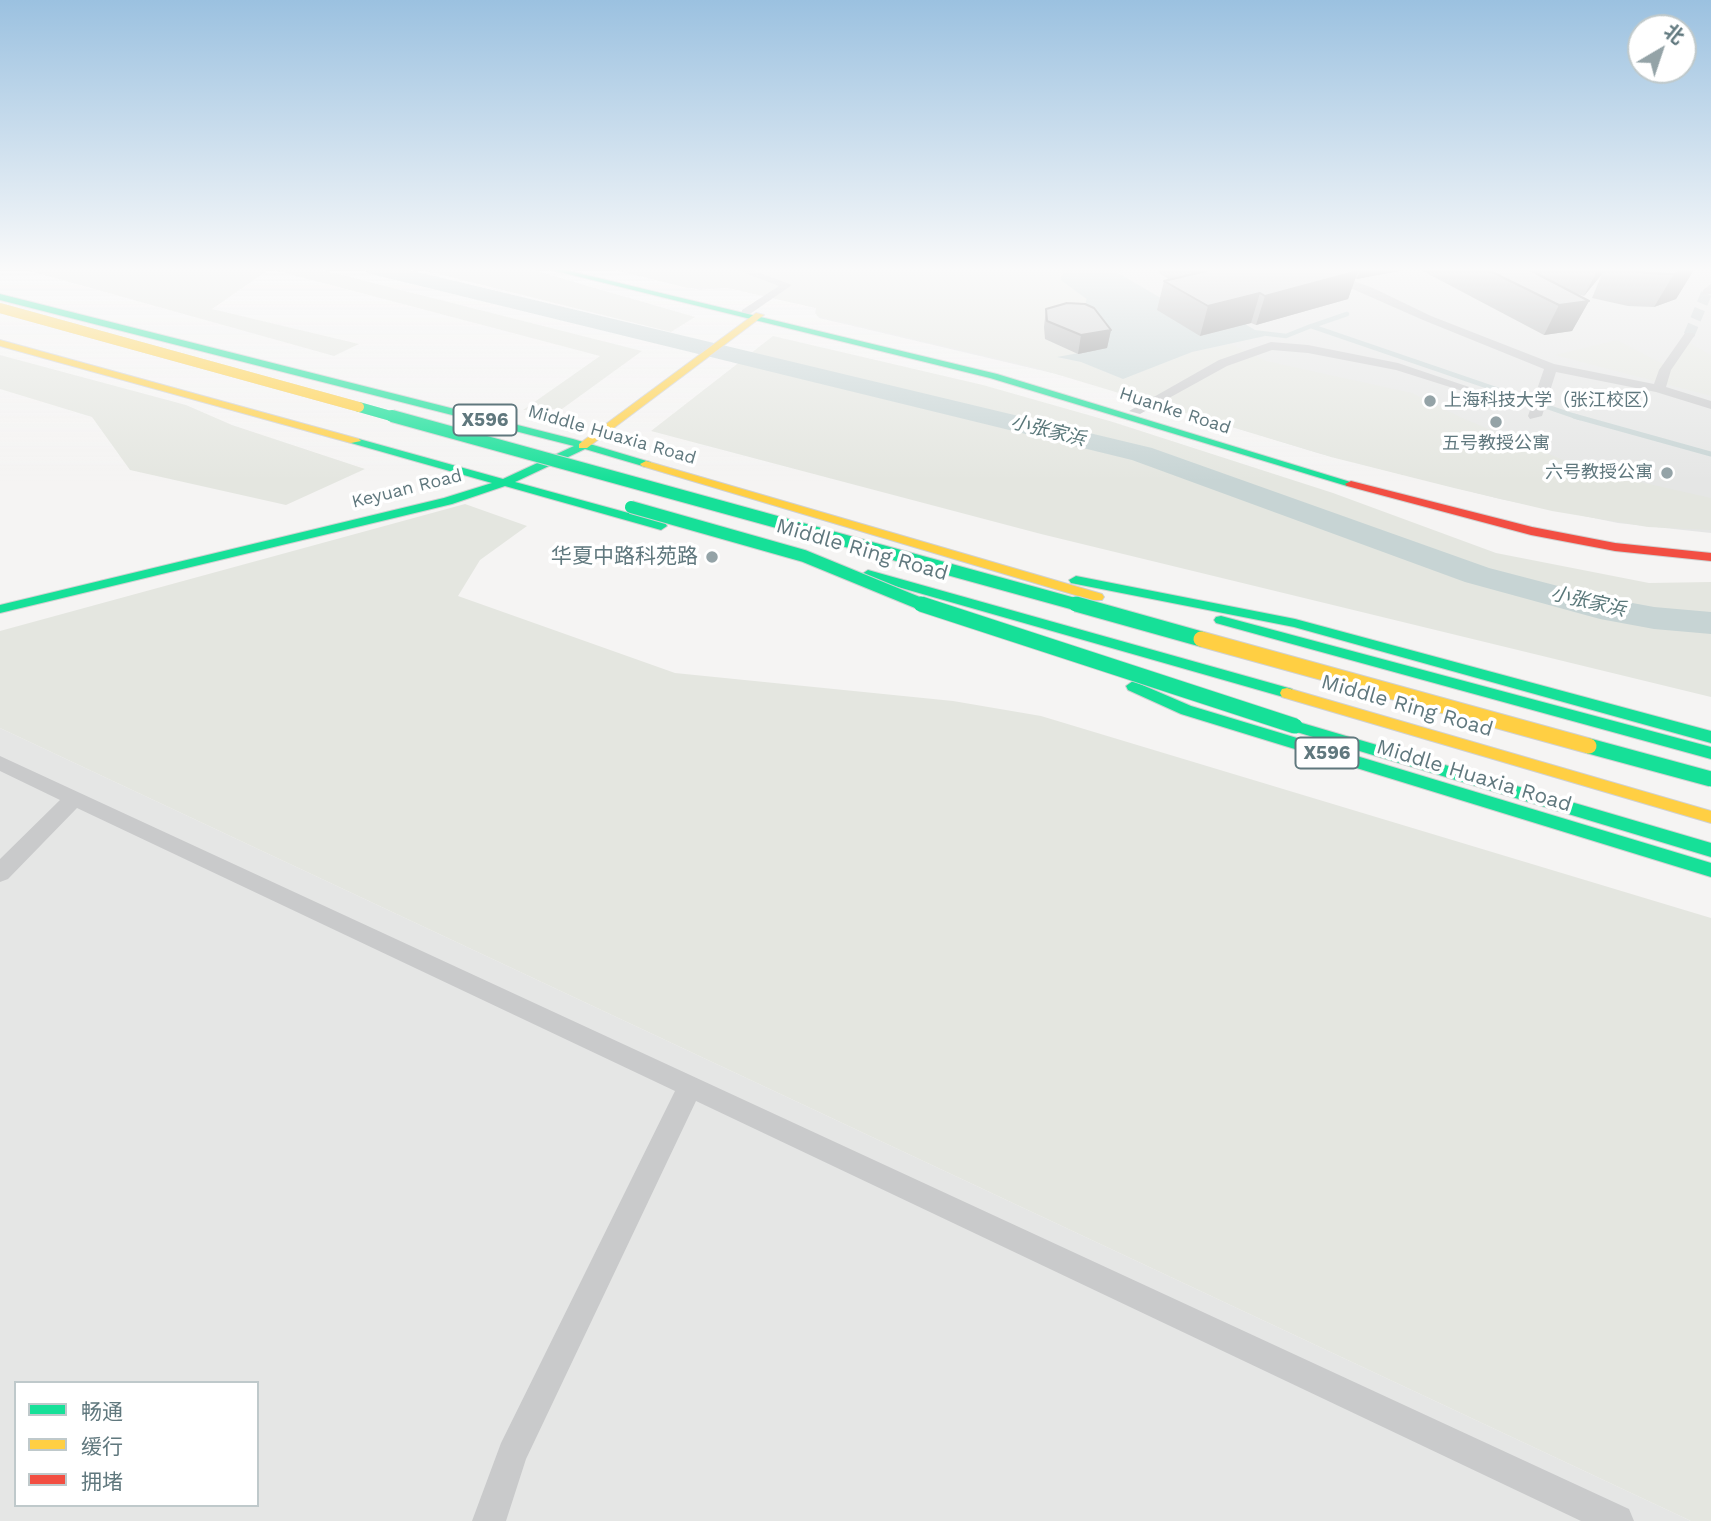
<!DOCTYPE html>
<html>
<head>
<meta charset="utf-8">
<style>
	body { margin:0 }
	#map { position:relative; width:1711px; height:1521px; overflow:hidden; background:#f5f4f3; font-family:"Work Sans","Noto Sans SC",sans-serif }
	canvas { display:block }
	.legend { position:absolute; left:14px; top:1381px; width:245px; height:126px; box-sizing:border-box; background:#fff; border:2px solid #bfc9cb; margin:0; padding:9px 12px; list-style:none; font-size:21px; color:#60787e }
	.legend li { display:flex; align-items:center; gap:14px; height:35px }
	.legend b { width:35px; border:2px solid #bfc9cb }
	.north { position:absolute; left:1627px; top:14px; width:70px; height:70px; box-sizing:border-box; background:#fff; border:2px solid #bfc9cb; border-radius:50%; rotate:39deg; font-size:19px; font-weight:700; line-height:28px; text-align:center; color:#60787e }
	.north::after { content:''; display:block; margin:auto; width:24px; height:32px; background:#94a3a7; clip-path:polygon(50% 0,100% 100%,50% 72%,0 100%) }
</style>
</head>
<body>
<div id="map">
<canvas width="1711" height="1521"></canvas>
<ul class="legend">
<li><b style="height:9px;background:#16e098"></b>畅通</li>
<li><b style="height:9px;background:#ffcf43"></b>缓行</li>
<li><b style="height:9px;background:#f24e42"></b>拥堵</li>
</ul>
<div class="north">北</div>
</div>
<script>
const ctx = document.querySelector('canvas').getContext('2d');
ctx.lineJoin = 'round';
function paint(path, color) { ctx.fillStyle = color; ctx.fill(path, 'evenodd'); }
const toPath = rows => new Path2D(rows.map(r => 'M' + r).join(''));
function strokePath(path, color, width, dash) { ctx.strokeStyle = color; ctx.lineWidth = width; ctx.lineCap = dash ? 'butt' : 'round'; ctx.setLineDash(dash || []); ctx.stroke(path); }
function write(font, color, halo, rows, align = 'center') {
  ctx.font = font + ' "Work Sans","Noto Sans SC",sans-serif'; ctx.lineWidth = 7; ctx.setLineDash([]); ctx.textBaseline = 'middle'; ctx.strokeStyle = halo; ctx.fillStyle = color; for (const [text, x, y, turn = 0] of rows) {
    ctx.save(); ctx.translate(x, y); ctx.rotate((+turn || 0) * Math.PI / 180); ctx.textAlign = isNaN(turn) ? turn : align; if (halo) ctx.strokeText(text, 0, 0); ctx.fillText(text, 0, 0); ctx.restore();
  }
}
paint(toPath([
	[608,268,1711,268,1711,533,1618,523,1500,499,1318,453,1073,378,819,318,815,313,816,308,728,288,699,290],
	[0,728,1691,1521,0,1521],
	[16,1383,257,1383,257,1505,16,1505]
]), '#e5e6e5');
paint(toPath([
	[19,268,314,268,642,351,562,409,523,410,600,356,270,269,212,309,359,344,334,356],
	[414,268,526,268,695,317,671,332],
	[608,268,1067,268,1087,297,1101,349,1059,358,1081,362,1123,379,1192,352,1231,344,1266,361,1412,393,1460,417,1587,470,1711,498,1711,530,1648,527,1552,511,1454,488,1331,457,1036,368,817,316,816,308,728,288,687,288],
	[773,336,983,385,1113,422,1333,493,1496,553,1649,583,1711,582,1711,697,1041,534,651,431],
	[1617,340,1667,366,1684,340,1711,355,1711,396,1555,355],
	[0,355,186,405,232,425,365,469,286,505,130,470,92,417,0,389],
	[465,504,527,526,480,560,458,596,675,673,953,701,1041,716,1711,918,1711,1521,1691,1521,0,728,0,631]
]), '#e4e6e0');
paint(toPath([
	[1067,268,1127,268,1118,273,1166,301,1200,336,1245,324,1265,336,1192,352,1123,379,1081,362,1057,357,1101,349,1085,306,1087,297,1063,279]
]), '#c7d4d4');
strokePath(toPath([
	[1067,268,1063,279,1089,298],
	[1312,326,1347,314],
	[1252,332,1286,336,1311,326,1580,418]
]), '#c7d4d4', 4.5);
strokePath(toPath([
	[1574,416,1711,454]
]), '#c7d4d4', 5);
paint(toPath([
	[364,268,401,268,1152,448,1489,568,1600,597,1654,607,1711,612,1711,634,1654,629,1600,619,1465,582,1132,460,367,273,364,268]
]), '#c7d4d4');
strokePath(toPath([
	[1689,335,1707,292]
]), '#c8cfd0', 11, [11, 6]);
const fast = toPath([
	[544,268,557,268,997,374,1357,484,1355,486,1347,486,990,378,544,268],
	[0,294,573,439,650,462,652,464,646,467,585,449,515,482,665,523,667,526,661,530,505,486,452,504,0,613,0,605,444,498,492,483,351,443,351,439,359,439,503,479,574,446,0,300,0,294],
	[868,570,1292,689,1294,693,1287,698,863,577,862,574,868,570],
	[1076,576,1295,619,1711,731,1711,743,1294,627,1071,583,1069,580,1076,576],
	[1221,616,1711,747,1711,759,1216,623,1214,620,1216,617,1221,616],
	[1133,681,1191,706,1711,863,1711,877,1181,714,1128,690,1126,686,1133,681],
	[1295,721,1711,843,1711,857,1290,730,1287,726,1295,721]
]);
const slow = toPath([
	[756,313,764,315,587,448,579,448,579,444,756,313],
	[0,340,359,439,361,441,351,443,0,346,0,340],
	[646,461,1102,594,1104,597,1102,600,1092,600,642,466,640,464,646,461],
	[1287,688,1711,811,1711,823,1282,697,1280,693,1282,689,1287,688]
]);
const jam = toPath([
	[1351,481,1532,527,1615,543,1711,553,1711,561,1615,551,1531,535,1347,486,1345,484,1351,481]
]);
strokePath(fast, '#d0d1d1', 2);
strokePath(slow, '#d0d1d1', 2);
strokePath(jam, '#d0d1d1', 2);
paint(toPath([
	[732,268,746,268,792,285,750,314,742,314,742,310,779,286,732,268],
	[1305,268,1319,268,1373,288,1431,316,1554,364,1654,384,1659,370,1685,333,1693,333,1695,335,1671,370,1666,387,1711,401,1711,409,1656,392,1556,372,1542,416,1530,419,1528,416,1544,369,1423,320,1305,268],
	[1711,284,1711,294,1703,294,1703,290,1711,284],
	[1271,342,1308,345,1398,363,1478,390,1472,394,1396,370,1308,353,1272,350,1227,366,1140,414,1129,411,1219,360,1271,342],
	[0,756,1629,1509,1634,1521,1581,1521,696,1101,526,1459,506,1521,472,1521,501,1443,675,1091,77,808,8,879,0,882,0,859,60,800,0,771,0,756]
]), '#c9cacb');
paint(fast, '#16e098');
paint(slow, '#ffcf43');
paint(jam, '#f24e42');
const fastBridgeFar2 = toPath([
	[359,407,398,418]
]);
const fastBridgeFar1 = toPath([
	[392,416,1082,606],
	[631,507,804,556,926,606]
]);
const fastBridge = toPath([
	[921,604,1295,726],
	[1076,604,1201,639],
	[1589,746,1711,779]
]);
const slowBridgeFar1 = toPath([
	[0,308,359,407]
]);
const slowBridge = toPath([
	[1201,639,1589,746]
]);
strokePath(fastBridgeFar2, '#d0d1d1', 10, []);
strokePath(fastBridgeFar1, '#d0d1d1', 14, []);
strokePath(fastBridge, '#d0d1d1', 17, []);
strokePath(slowBridgeFar1, '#d0d1d1', 10, []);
strokePath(slowBridge, '#d0d1d1', 17, []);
strokePath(fastBridgeFar2, '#16e098', 10);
strokePath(fastBridgeFar1, '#16e098', 12);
strokePath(fastBridge, '#16e098', 15);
strokePath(slowBridgeFar1, '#ffcf43', 10);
strokePath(slowBridge, '#ffcf43', 15);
paint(toPath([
	[1161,268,1415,268,1355,279,1348,299,1256,325,1251,323,1200,336,1157,310,1164,281,1170,280,1159,273],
	[1417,268,1695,268,1676,299,1654,307,1628,306,1592,298,1602,274,1584,296,1571,292,1589,301,1572,331,1544,335],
	[1046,309,1111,330,1107,348,1078,354,1045,339,1044,327]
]), '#afb1b1');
paint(toPath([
	[1361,268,1415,268,1357,279],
	[1599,268,1606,268,1602,274,1584,296],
	[1691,268,1695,268,1676,299,1654,307,1674,274],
	[1358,271,1348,299,1256,325,1265,296],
	[1260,293,1251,323,1200,336,1208,306],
	[1589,301,1572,331,1544,335,1559,305],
	[1111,330,1107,348,1078,354,1081,335]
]), '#8f9090');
const building = toPath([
	[1201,268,1351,268,1358,271,1265,296,1260,293,1208,306,1164,281,1206,271,1201,268],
	[1484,268,1526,268,1589,301,1559,305,1484,268],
	[1622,268,1691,268,1674,274,1647,273,1622,268],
	[1067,303,1085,304,1094,308,1111,330,1081,335,1047,321,1046,309,1067,303]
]);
paint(building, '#cccece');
strokePath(building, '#8f9090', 2);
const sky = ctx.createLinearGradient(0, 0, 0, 481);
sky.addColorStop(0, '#9bc1e0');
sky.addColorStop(0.56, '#fafafa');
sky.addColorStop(1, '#fafafa00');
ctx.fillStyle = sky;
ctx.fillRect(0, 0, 1711, 481);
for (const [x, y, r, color] of [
	[1430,401,7,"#94a3a7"],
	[1496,422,7,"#94a3a7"],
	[1667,473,7,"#94a3a7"],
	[712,557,7,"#94a3a7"]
]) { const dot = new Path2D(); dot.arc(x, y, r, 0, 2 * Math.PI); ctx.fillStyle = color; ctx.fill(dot); strokePath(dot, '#fff', 2.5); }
write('18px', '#60787e', '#fff', [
	["上海科技大学（张江校区）",1444,401],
	["五号教授公寓",1496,444,"center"],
	["六号教授公寓",1653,473,"right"]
], 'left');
write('18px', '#60787e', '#fff', [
	["Huanke Road",1175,411,18],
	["Middle Huaxia Road",612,435,16],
	["Keyuan Road",407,489,-14]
]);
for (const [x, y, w] of [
	[485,420,63],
	[1327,753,63]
]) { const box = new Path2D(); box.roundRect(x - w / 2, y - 15.5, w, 31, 5); ctx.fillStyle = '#fff'; ctx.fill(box); strokePath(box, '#60787e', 2); }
write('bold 19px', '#60787e', null, [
	["X596",485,420],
	["X596",1327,753]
]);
write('italic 19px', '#5a787a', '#fff', [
	["小张家浜",1048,431,14],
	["小张家浜",1588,602,13]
]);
write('21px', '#60787e', '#fff', [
	["Middle Ring Road",862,550,16],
	["Middle Ring Road",1407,706,16],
	["Middle Huaxia Road",1474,776,17]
]);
write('21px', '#60787e', '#fff', [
	["华夏中路科苑路",698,557]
], 'right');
</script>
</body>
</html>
